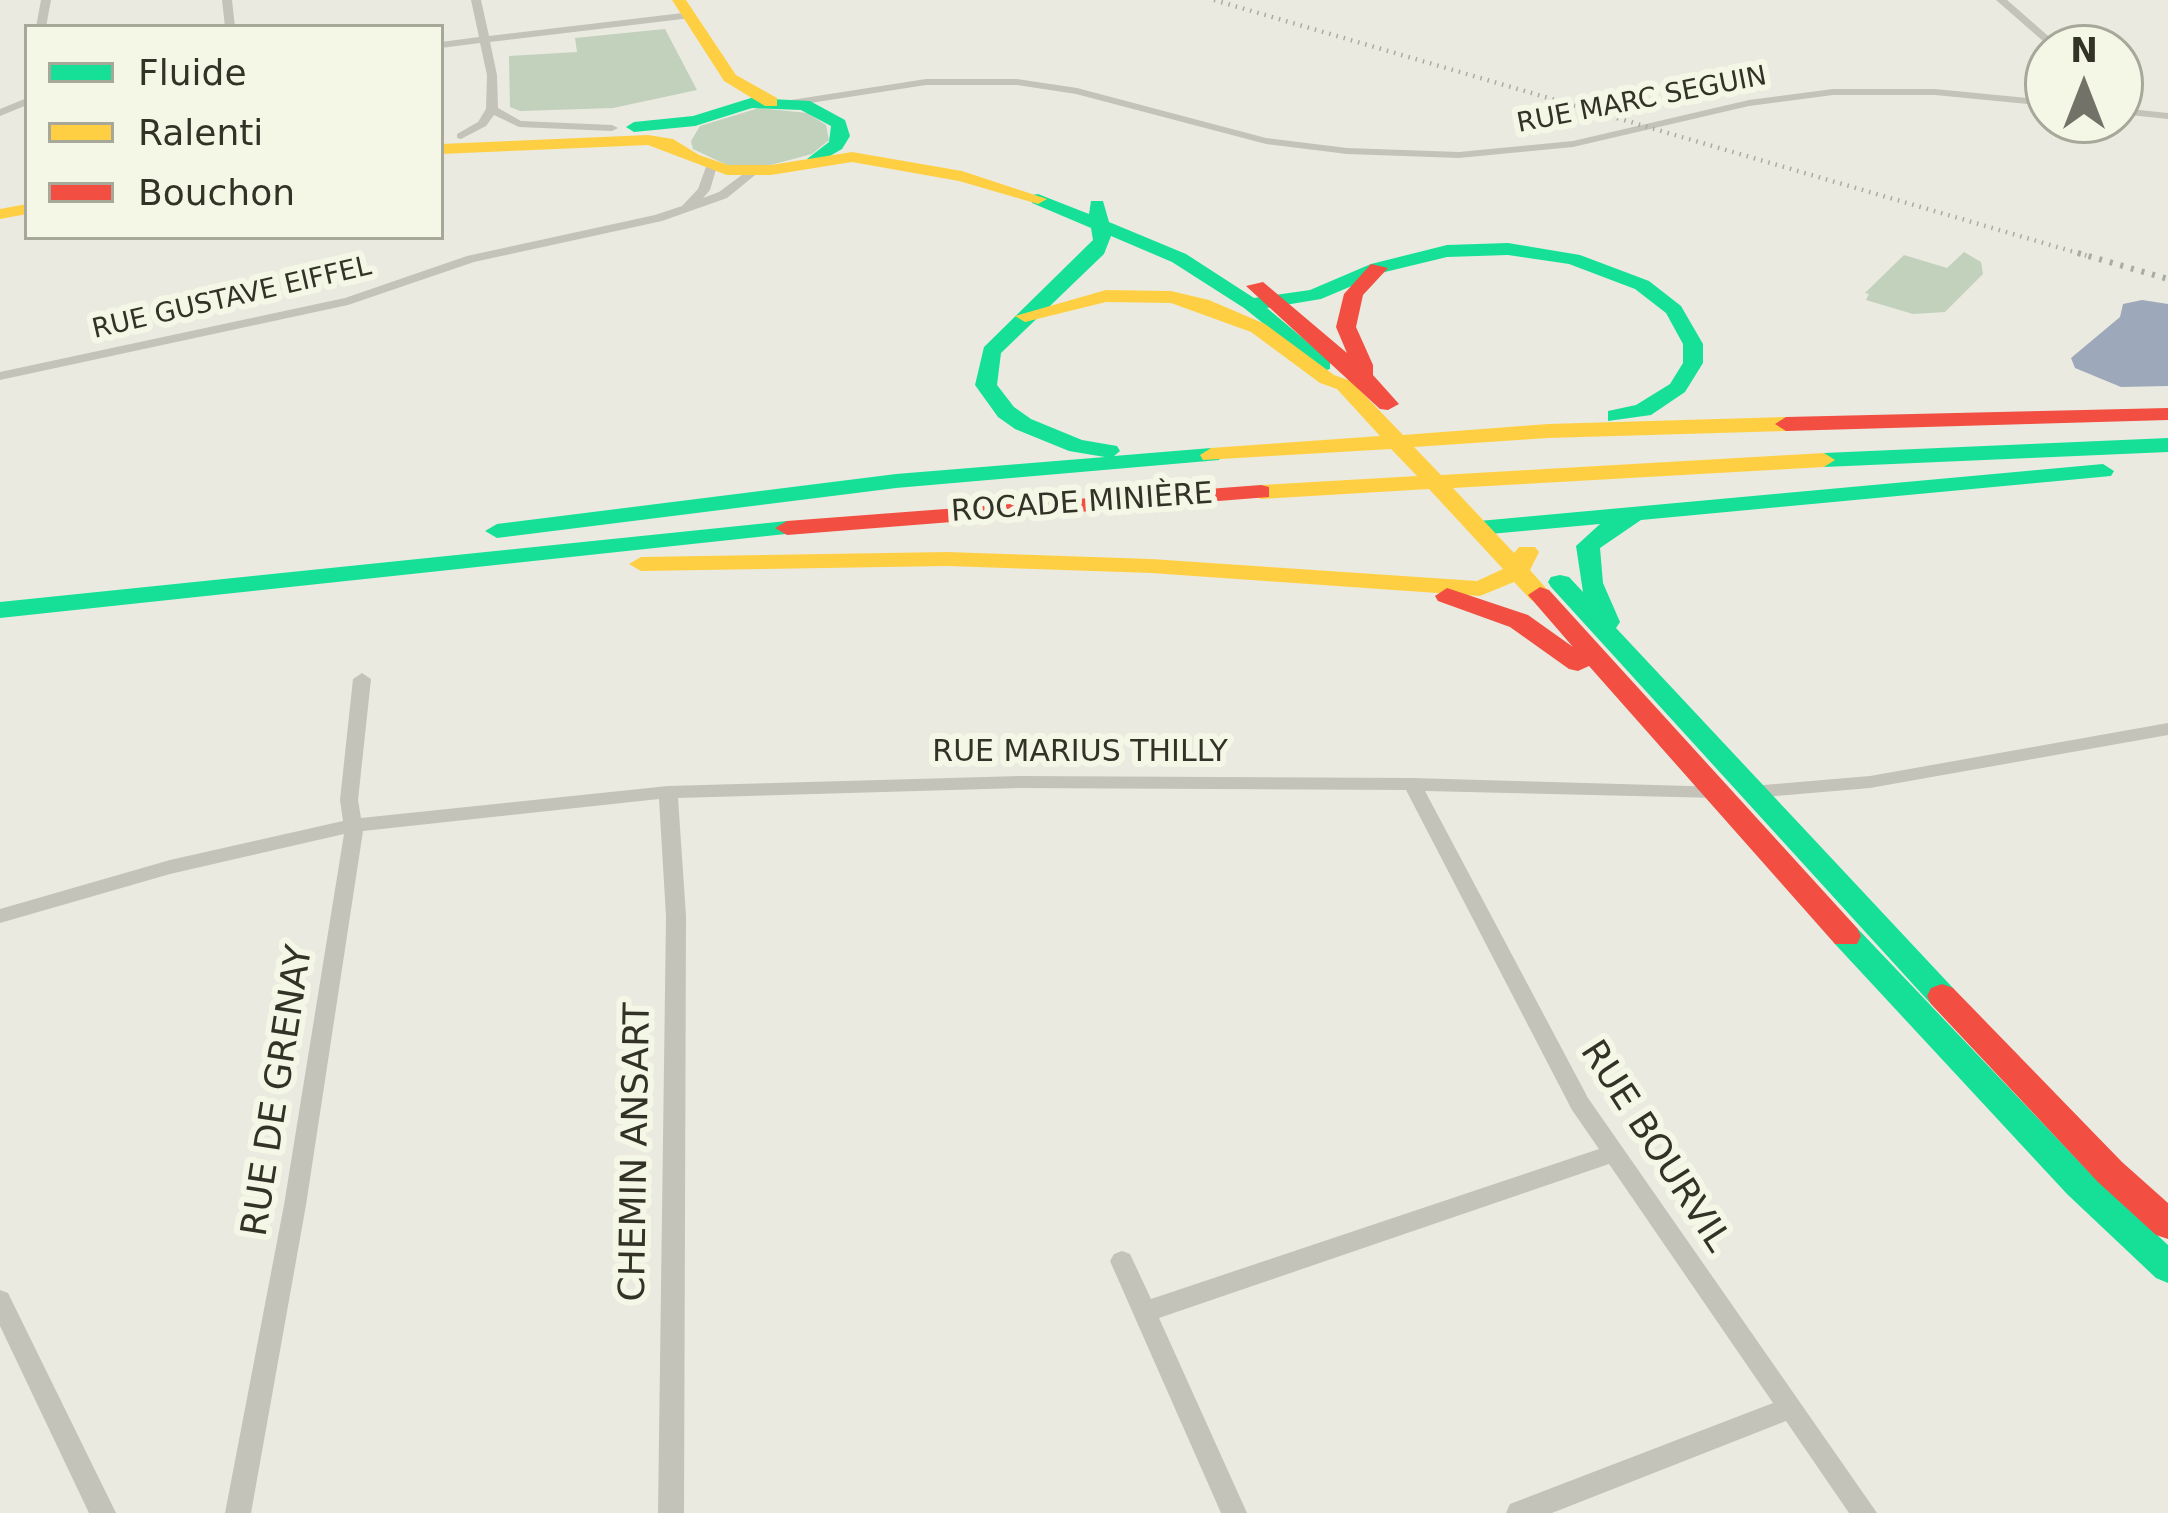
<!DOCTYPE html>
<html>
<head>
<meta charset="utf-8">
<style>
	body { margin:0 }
	#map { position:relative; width:2168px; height:1513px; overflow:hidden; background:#eaeae0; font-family:"DejaVu Sans",sans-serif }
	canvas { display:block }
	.legend { position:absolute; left:24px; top:24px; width:420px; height:216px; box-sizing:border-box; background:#f5f7e6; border:3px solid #a7a89a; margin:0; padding:15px 21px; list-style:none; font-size:36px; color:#333227 }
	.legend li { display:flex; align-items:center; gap:24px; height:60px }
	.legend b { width:60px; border:3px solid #a7a89a }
	.north { position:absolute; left:2024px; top:24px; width:120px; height:120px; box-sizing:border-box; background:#f5f7e6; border:3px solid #a7a89a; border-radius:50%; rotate:0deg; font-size:33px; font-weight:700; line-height:48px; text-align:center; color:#333227 }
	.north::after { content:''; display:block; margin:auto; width:42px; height:54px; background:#737268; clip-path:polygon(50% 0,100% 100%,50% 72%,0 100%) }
</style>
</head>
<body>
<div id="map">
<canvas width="2168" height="1513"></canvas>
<ul class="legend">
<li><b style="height:15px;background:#16e098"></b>Fluide</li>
<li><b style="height:15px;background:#ffcf43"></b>Ralenti</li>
<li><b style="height:15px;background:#f24e42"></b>Bouchon</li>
</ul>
<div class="north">N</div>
</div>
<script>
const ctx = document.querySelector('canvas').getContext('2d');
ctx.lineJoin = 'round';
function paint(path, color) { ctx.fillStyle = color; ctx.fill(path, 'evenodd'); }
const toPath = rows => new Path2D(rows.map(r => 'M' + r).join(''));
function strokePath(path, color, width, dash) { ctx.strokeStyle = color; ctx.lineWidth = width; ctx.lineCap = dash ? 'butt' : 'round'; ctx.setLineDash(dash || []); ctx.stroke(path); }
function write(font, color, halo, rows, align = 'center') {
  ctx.font = font + ' "DejaVu Sans",sans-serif'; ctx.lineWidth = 12; ctx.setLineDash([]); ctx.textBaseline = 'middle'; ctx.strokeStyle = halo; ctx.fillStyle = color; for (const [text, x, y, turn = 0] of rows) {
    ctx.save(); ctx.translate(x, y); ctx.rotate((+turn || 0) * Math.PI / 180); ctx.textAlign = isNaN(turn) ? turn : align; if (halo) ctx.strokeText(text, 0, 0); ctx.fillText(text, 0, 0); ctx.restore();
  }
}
paint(toPath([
	[665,29,697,90,613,108,520,111,510,107,509,56,577,52,575,38],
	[759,108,807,113,826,125,829,140,812,154,763,167,727,165,693,149,691,141,700,126],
	[1964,252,1981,262,1983,274,1945,312,1913,314,1866,300,1869,294,1865,293,1904,255,1947,268]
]), '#c1d1bb');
paint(toPath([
	[2142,300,2168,304,2168,386,2121,387,2075,368,2071,358,2120,317,2123,304]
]), '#9da9ba');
paint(toPath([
	[41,0,51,0,46,27,36,27,41,0],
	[222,0,232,0,235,27,225,27,222,0],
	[471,0,481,0,489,36,691,12,696,15,691,18,490,42,497,75,498,108,521,121,612,125,618,128,612,131,519,127,494,115,486,126,461,139,457,138,457,134,478,122,486,109,487,75,480,43,441,48,441,42,479,37,471,0],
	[1996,0,2007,0,2062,48,2051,48,1996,0],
	[926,79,1017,79,1077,88,1266,138,1347,148,1459,152,1573,141,1749,100,1833,89,1935,89,2048,100,2048,106,1935,95,1833,95,1749,106,1573,147,1459,158,1347,154,1266,144,1076,94,1017,85,926,85,791,106,785,103,791,100,926,79],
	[27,98,27,105,0,116,0,109,27,98],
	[2120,108,2168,113,2168,119,2120,114,2120,108],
	[707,164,717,166,710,190,703,198,719,192,750,169,760,171,727,198,662,221,474,262,348,305,0,380,0,372,345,298,467,256,655,215,682,206,698,189,707,164],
	[362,673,371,679,358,800,361,818,668,786,1020,776,1412,778,1724,787,1727,792,1718,798,1425,791,1588,1098,1877,1513,1849,1513,1786,1421,1552,1513,1506,1513,1510,1504,1773,1403,1609,1164,1159,1318,1247,1513,1221,1513,1110,1261,1114,1254,1122,1251,1130,1254,1151,1299,1599,1149,1572,1110,1406,790,1020,788,678,798,686,916,684,1513,658,1513,666,916,659,799,363,831,306,1205,251,1513,225,1513,284,1205,344,834,170,874,0,923,0,909,170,860,343,821,340,800,353,679,362,673],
	[2168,723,2168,735,1870,788,1752,798,1743,792,1752,786,1870,776,2168,723],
	[0,1290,8,1293,116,1513,89,1513,0,1326,0,1290]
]), '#c3c3b9');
paint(toPath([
	[751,98,810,101,845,120,850,136,842,149,816,164,807,159,829,142,831,126,801,110,752,108,695,126,634,132,626,127,634,122,693,116,751,98],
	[1038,194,1089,214,1091,201,1103,201,1109,222,1186,254,1254,298,1310,290,1371,264,1447,245,1508,243,1580,255,1649,281,1681,306,1703,344,1703,363,1685,392,1651,415,1608,421,1608,411,1636,405,1670,384,1683,363,1683,344,1666,313,1635,289,1569,264,1508,255,1447,257,1385,272,1321,299,1267,308,1330,361,1330,369,1323,371,1244,308,1172,262,1111,236,1104,254,1001,353,997,385,1014,407,1031,419,1082,440,1117,446,1120,451,1114,456,1211,448,1222,455,1219,460,896,488,497,538,485,531,497,524,896,474,1105,457,1069,451,1015,429,998,417,975,385,984,347,1093,240,1091,228,1032,203,1032,195,1038,194],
	[2168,438,2168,452,1824,467,1813,460,1824,453,2168,438],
	[2103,464,2114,471,2111,476,1641,520,1600,548,1603,583,1620,622,1616,628,1953,988,1957,996,1953,1004,1942,1008,1931,1004,1551,587,1548,582,1551,577,1560,575,1569,577,1583,592,1576,546,1600,524,1479,535,1467,528,1479,521,2103,464],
	[787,521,795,523,799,528,795,533,0,618,0,602,787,521],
	[1846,925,1857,928,2091,1174,2168,1245,2168,1283,2156,1278,2067,1194,1835,944,1831,936,1835,928,1846,925]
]), '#16e098');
paint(toPath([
	[672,0,686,0,736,75,777,98,777,106,765,106,724,81,672,0],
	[648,135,673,139,699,155,728,165,771,165,852,152,962,171,1047,199,1038,204,959,181,852,162,771,175,727,175,648,145,441,154,441,144,648,135],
	[27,204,27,214,0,219,0,209,27,204],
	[1106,290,1171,291,1209,300,1265,324,1334,375,1351,381,1403,435,1548,424,1786,417,1797,424,1786,431,1548,438,1414,447,1441,475,1824,453,1835,460,1824,467,1453,488,1514,553,1519,547,1535,547,1539,552,1530,570,1552,595,1540,603,1531,600,1514,582,1480,596,1151,573,947,566,641,571,629,564,641,557,947,552,1151,559,1477,581,1503,569,1429,489,1261,499,1250,492,1261,485,1417,476,1391,449,1203,460,1200,455,1211,448,1380,436,1337,389,1320,383,1251,332,1171,303,1106,302,1025,322,1015,316,1106,290]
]), '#ffcf43');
paint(toPath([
	[1371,264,1388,268,1363,295,1356,327,1373,365,1373,375,1399,404,1388,410,1380,409,1246,286,1263,282,1347,353,1336,327,1344,294,1371,264],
	[2168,408,2168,420,1786,431,1775,424,1786,417,2168,408],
	[1261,485,1269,487,1269,497,787,535,775,528,787,521,1261,485],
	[1540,587,1549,590,1857,928,1861,936,1857,944,1835,944,1589,666,1578,671,1569,669,1510,627,1438,601,1435,596,1447,588,1528,615,1573,647,1528,595,1540,587],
	[1942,984,1953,988,2122,1162,2168,1203,2168,1239,2156,1235,2098,1182,1931,1004,1927,996,1931,988,1942,984]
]), '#f24e42');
strokePath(toPath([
	[1214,0,2088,256]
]), '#aaaba2', 4.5, [1.5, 6]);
strokePath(toPath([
	[2078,253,2168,279]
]), '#aaaba2', 6, [3, 8]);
write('27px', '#333227', '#f5f7e6', [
	["RUE MARC SEGUIN",1642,101,-11],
	["RUE GUSTAVE EIFFEL",232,299,-13]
]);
write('30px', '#333227', '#f5f7e6', [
	["ROCADE MINIÈRE",1082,504,-4],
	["RUE MARIUS THILLY",1080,753]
]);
write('36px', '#333227', '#f5f7e6', [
	["RUE DE GRENAY",279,1091,-81],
	["RUE BOURVIL",1654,1147,57],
	["CHEMIN ANSART",637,1152,-89]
]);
</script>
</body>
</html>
